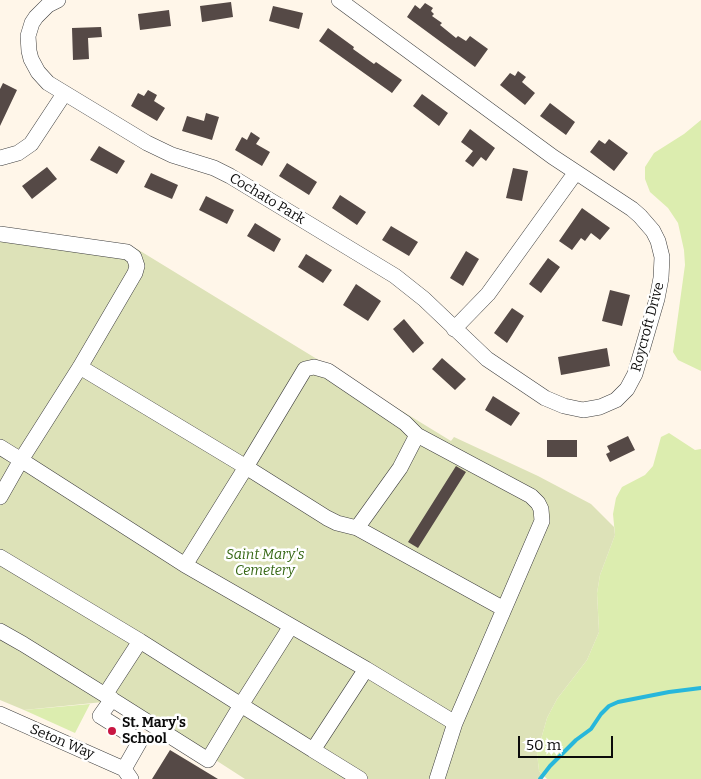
<!DOCTYPE html>
<html>
<head>
<meta charset="utf-8">
<style>
	body { margin:0 }
	#map { position:relative; width:701px; height:779px; overflow:hidden; background:#fff6e9; font-family:Bitter,serif }
	canvas { display:block }
	.scale { position:absolute; left:518px; top:736px; width:95px; height:22px; box-sizing:border-box; border:2px solid #0b0b0b; border-top:0; padding-left:6px; font-size:15px; line-height:18px; white-space:nowrap; color:#0b0b0b; -webkit-text-stroke:4px #fff; paint-order:stroke }
</style>
</head>
<body>
<div id="map">
<canvas width="701" height="779"></canvas>
<div class="scale">50 m</div>
</div>
<script>
const ctx = document.querySelector('canvas').getContext('2d');
ctx.lineJoin = 'round';
function paint(path, color) { ctx.fillStyle = color; ctx.fill(path, 'evenodd'); }
const toPath = rows => new Path2D(rows.map(r => 'M' + r).join(''));
function strokePath(path, color, width, dash) { ctx.strokeStyle = color; ctx.lineWidth = width; ctx.lineCap = dash ? 'butt' : 'round'; ctx.setLineDash(dash || []); ctx.stroke(path); }
function write(font, color, halo, rows, align = 'center') {
  ctx.font = font + ' Bitter,serif'; ctx.lineWidth = 5; ctx.setLineDash([]); ctx.textBaseline = 'middle'; ctx.strokeStyle = halo; ctx.fillStyle = color; for (const [text, x, y, turn = 0] of rows) {
    ctx.save(); ctx.translate(x, y); ctx.rotate((+turn || 0) * Math.PI / 180); ctx.textAlign = isNaN(turn) ? turn : align; if (halo) ctx.strokeText(text, 0, 0); ctx.fillText(text, 0, 0); ctx.restore();
  }
}
paint(toPath([
	[701,120,701,371,678,360,673,352,685,265,684,250,678,223,668,208,650,192,645,179,645,167,654,153,684,134],
	[669,433,695,450,701,449,701,779,547,779,539,771,537,753,547,718,557,699,587,660,599,632,597,593,600,575,615,535,613,514,616,498,622,487,645,475,653,466,661,437],
	[90,704,75,733,24,710]
]), '#dcedaf');
paint(toPath([
	[0,230,137,249,451,441,454,437,538,476,591,504,614,527,615,535,600,575,597,593,599,632,587,660,557,699,547,718,537,753,539,771,543,775,540,779,245,779,214,759,103,702,24,710,0,700]
]), '#dde2b8');
strokePath(toPath([
	[540,779,550,766,576,740,591,729,601,714,609,706,618,702,669,692,701,688]
]), '#27b7db', 4);
paint(toPath([
	[231,2,233,17,202,22,200,6],
	[425,3,433,8,431,11,434,14,432,16,442,23,440,25,456,38,458,36,466,41,470,36,488,49,475,67,407,17,415,5,420,9],
	[273,6,303,13,299,29,269,21],
	[169,10,171,26,140,30,138,14],
	[101,27,102,37,88,38,89,59,73,60,72,28],
	[328,28,354,47,353,49,374,64,376,62,402,80,392,93,319,41],
	[518,71,526,77,522,82,535,93,525,105,500,85,510,73,515,76],
	[3,83,17,90,0,126,0,89],
	[148,90,157,95,154,101,165,108,157,121,131,106,138,93,144,96],
	[422,94,448,113,439,126,413,106],
	[550,103,575,122,566,135,540,116],
	[206,113,219,117,212,140,182,131,187,116,204,121],
	[470,129,495,148,486,161,481,157,473,167,465,161,473,151,461,142],
	[251,132,260,138,256,144,270,152,262,166,235,150,242,137,247,140],
	[609,139,628,153,614,171,590,152,599,140,605,144],
	[99,146,125,161,117,174,90,160],
	[287,163,317,182,309,195,279,176],
	[47,167,57,179,32,199,22,186],
	[513,168,528,171,522,201,506,198],
	[151,173,178,185,172,199,144,187],
	[340,195,366,212,357,225,332,208],
	[206,196,234,210,227,224,199,210],
	[582,208,610,228,600,240,591,233,585,241,581,238,572,250,559,241],
	[255,223,281,239,274,252,247,236],
	[391,226,418,242,409,256,382,240],
	[466,251,479,259,463,286,450,278],
	[306,254,332,270,323,283,298,267],
	[548,258,560,267,541,293,529,284],
	[356,284,381,301,368,321,343,305],
	[610,290,630,295,622,326,602,321],
	[512,308,524,316,507,343,494,333],
	[404,319,424,343,413,353,393,329],
	[607,348,610,366,561,375,558,357],
	[442,358,466,379,455,390,432,369],
	[493,396,520,413,511,426,485,410],
	[628,436,635,450,610,462,606,454,610,452,607,446],
	[547,440,577,440,577,457,547,457],
	[456,466,466,472,418,548,408,542],
	[170,750,218,779,152,779]
]), '#554946');
const minor = toPath([
	[58,0,48,5,36,17,32,23,28,36,29,51,31,59,38,72,48,83,147,143,172,155,214,168,230,176,395,276,424,299,487,359,545,398,564,406,583,410,600,407,616,400,627,389,635,374,657,299,661,278,662,257,658,241,653,231,640,216,632,209,553,157,339,0],
	[0,158,18,153,31,144,64,94],
	[0,234,127,252,134,257,137,266,135,273,80,367,21,460,0,447],
	[454,329,488,294,576,172],
	[80,367,246,467,185,565],
	[0,497,21,460,185,565,366,669,455,723,542,521,541,509,538,503,531,496,417,435,405,423,328,371,314,367,305,369,246,467,327,518,337,523,357,528,400,468,417,435],
	[357,528,504,609],
	[0,557,140,641,105,695,23,644,0,631],
	[291,626,241,705,313,750],
	[105,695,208,760,241,705,140,641],
	[112,699,100,716,140,741,124,769],
	[0,714,124,769,131,779],
	[360,779,313,750,366,669],
	[437,779,455,723]
]);
strokePath(minor, '#3e3e3e', 16);
strokePath(minor, '#fff', 15);
for (const [x, y, r, color] of [
	[112,731,5,"#c81642"]
]) { const dot = new Path2D(); dot.arc(x, y, r, 0, 2 * Math.PI); ctx.fillStyle = color; ctx.fill(dot); strokePath(dot, '#fff', 2); }
write('14px', '#0b0b0b', '#fff', [
	["Cochato Park",267,199,31],
	["Roycroft Drive",648,327,-75],
	["Seton Way",62,742,23]
]);
write('italic 14px', '#376816', '#fff', [
	["Saint Mary's",265,555],
	["Cemetery",265,571]
]);
write('bold 14px', '#0b0b0b', '#fff', [
	["St. Mary's",122,723],
	["School",122,739]
], 'left');
</script>
</body>
</html>
